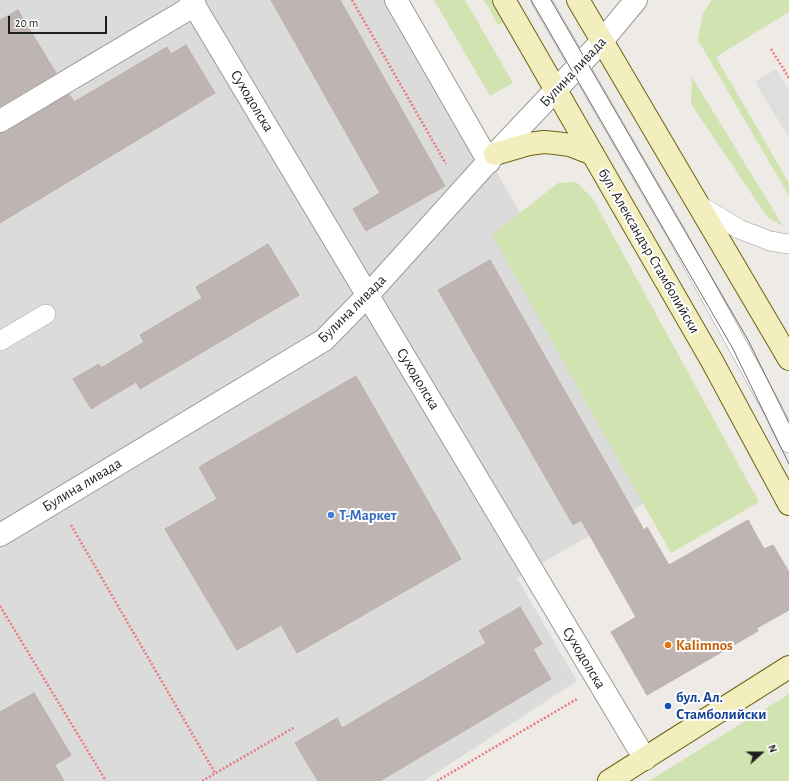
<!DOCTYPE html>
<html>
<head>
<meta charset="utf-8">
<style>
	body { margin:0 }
	#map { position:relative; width:789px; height:781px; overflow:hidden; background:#eeeae5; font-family:"Alegreya Sans",sans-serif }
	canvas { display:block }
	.north { position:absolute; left:741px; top:733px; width:40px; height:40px; -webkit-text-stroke:3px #fff; paint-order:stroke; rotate:69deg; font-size:11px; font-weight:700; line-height:16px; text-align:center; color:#1e1e1e }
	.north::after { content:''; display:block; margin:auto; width:14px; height:18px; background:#1e1e1e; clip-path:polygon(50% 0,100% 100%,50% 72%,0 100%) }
	.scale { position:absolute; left:8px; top:16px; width:99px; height:18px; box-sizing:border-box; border:2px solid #1e1e1e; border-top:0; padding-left:5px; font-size:12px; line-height:14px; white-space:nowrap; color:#1e1e1e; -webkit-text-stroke:3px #fff; paint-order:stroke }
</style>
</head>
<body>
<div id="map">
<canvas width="789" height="781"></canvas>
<div class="north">N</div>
<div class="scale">20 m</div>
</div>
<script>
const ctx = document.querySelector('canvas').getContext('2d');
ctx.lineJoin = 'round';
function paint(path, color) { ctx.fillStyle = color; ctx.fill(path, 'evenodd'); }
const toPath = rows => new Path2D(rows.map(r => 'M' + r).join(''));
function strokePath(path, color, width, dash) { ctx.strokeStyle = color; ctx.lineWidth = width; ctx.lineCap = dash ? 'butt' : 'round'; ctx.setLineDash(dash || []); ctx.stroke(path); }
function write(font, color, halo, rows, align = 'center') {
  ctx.font = font + ' "Alegreya Sans",sans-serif'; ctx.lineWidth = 4; ctx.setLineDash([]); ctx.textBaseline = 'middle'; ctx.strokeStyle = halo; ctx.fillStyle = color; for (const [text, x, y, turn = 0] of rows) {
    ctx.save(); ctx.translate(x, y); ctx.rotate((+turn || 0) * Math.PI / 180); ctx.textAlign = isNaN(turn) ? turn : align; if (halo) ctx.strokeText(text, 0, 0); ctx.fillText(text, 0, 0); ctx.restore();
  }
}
paint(toPath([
	[0,0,397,0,677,484,517,578,577,681,424,781,0,781]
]), '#dcdbdb');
paint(toPath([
	[434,0,465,0,513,83,490,96],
	[484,0,495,0,507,20,498,25],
	[712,0,789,0,789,12,716,57,789,183,789,196,698,40,703,13],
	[692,77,783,226,768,218,691,104],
	[576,182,593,199,759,502,671,553,492,235,558,183],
	[789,694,789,781,649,781]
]), '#d0e3b0');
paint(toPath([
	[776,69,789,90,789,138,755,82]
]), '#dedede');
const building = toPath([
	[271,0,340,0,445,186,366,231,353,209,380,193,271,0],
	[18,10,56,73,0,106,0,20,18,10],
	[186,45,215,93,0,223,0,133,6,132,69,94,74,102,167,47,171,54,186,45],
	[268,244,299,295,140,389,136,382,91,409,73,379,99,364,101,368,144,342,140,335,202,298,196,287,268,244],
	[490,260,644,530,647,527,669,565,748,520,764,549,773,545,789,572,789,610,757,628,758,631,647,695,611,632,636,617,581,520,573,525,438,290,490,260],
	[356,376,461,559,297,653,281,625,237,650,165,529,217,499,199,467,356,376],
	[520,607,542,644,533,649,551,679,380,781,318,781,295,743,337,718,342,728,486,643,479,631,520,607],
	[34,693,71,755,55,765,64,781,0,781,0,712,34,693]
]);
paint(building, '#beb5b2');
strokePath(building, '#beafa9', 1);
const lane = toPath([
	[541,0,677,235,773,410,789,443],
	[699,205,739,229,770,241,789,244],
	[0,341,46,314]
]);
const street = toPath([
	[191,0,645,759],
	[396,0,489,162],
	[0,121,195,5],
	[0,535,324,340,368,295,495,154,602,41,636,0]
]);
const secondary = toPath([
	[504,0,712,361,789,504],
	[578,0,789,359],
	[495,154,529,144,544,142,555,143,570,145,593,154],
	[609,781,789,667]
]);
strokePath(lane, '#9b9b9b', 20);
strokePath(street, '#9b9b9b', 24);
strokePath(secondary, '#6a6610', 24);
strokePath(toPath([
	[352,0,446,164],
	[771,49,789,78],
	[71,525,215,773],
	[0,606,106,781],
	[202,781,295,727],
	[437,781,577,699]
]), '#eb797d', 2.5, [2, 2]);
strokePath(lane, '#fff', 19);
strokePath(street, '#fff', 22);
strokePath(secondary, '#f3eebe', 22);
strokePath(toPath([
	[531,0,733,349,789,464],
	[551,0,748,340,789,423]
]), '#6c6c6c', 1);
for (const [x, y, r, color] of [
	[331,515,4,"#3f7fe0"],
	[668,645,4,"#e8710a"],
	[668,706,4,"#1a4fb4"]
]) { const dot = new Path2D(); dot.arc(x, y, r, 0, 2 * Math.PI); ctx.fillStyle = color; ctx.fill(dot); strokePath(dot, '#fff', 1.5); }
write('15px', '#1e1e1e', '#fff', [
	["Булина ливада",573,72,-47],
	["Суходолска",252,101,59],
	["бул. Александър Стамболийски",649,251,60],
	["Булина ливада",352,309,-45],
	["Суходолска",418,379,59],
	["Булина ливада",82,485,-31],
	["Суходолска",584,658,59]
]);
write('bold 15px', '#366cbe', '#fff', [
	["Т-Маркет",339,515]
], 'left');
write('bold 15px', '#c56008', '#fff', [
	["Kalimnos",676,645]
], 'left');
write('bold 15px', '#164399', '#fff', [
	["бул. Ал.",676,697],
	["Стамболийски",676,714]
], 'left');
</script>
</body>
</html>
